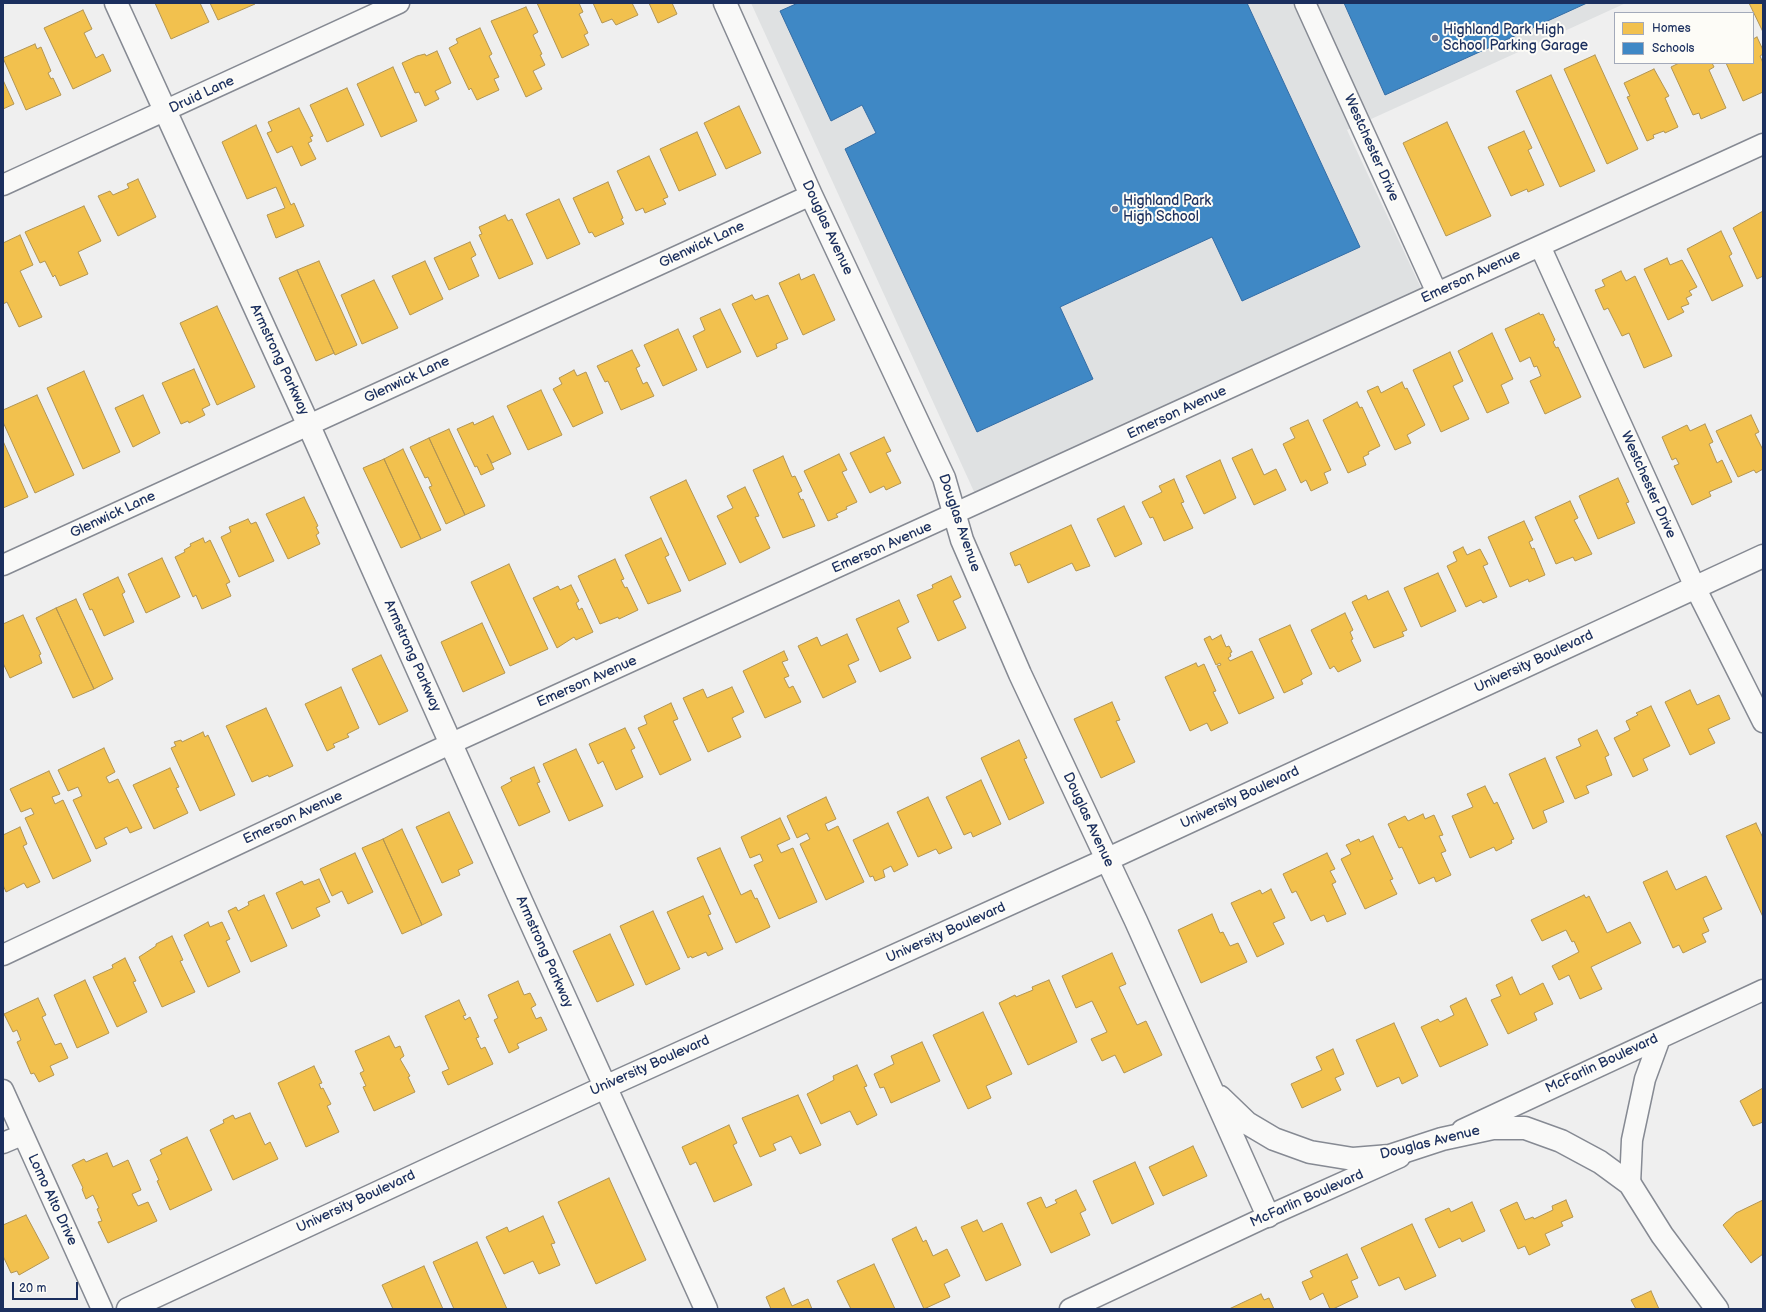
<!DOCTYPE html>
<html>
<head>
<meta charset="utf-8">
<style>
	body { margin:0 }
	#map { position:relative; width:1766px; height:1312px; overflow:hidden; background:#efefef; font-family:"Balsamiq Sans",sans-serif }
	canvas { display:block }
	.frame { position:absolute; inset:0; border:4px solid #1b2f5e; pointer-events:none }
	.legend { position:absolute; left:1614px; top:12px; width:140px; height:52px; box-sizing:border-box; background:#fdfcf7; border:1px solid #a3aaba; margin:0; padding:5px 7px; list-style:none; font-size:12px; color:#1b2f5e }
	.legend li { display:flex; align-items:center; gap:8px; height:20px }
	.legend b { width:20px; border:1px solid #a3aaba }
	.scale { position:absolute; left:12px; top:1282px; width:66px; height:18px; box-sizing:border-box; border:2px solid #1b2f5e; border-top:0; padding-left:5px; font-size:12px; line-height:14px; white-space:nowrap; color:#1b2f5e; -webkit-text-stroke:3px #fdfcf7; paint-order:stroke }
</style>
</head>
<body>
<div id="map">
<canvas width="1766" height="1312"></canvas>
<div class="frame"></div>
<ul class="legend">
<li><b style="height:11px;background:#f2c14e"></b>Homes</li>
<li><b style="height:11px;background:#3f88c5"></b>Schools</li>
</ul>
<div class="scale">20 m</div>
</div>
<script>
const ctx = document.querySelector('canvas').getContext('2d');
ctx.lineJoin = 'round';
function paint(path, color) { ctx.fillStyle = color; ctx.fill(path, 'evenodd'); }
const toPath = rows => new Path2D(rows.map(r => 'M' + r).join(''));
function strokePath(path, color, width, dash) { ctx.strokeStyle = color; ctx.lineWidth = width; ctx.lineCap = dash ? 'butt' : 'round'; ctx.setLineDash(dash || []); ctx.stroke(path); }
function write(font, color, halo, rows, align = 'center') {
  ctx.font = font + ' "Balsamiq Sans",sans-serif'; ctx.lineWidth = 4; ctx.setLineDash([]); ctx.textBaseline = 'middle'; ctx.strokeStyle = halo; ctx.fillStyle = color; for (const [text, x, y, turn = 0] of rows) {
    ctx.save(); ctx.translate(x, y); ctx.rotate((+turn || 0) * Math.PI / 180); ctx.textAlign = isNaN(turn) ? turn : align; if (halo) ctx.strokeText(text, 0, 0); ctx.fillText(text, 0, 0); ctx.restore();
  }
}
paint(toPath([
	[751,3,1626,3,1347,130,1422,290,976,496]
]), '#dfe1e2');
const homes = toPath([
	[155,3,200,3,209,22,171,39,155,3],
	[210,3,254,3,255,4,218,20,210,3],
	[537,3,579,3,583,12,579,14,588,33,584,35,589,45,562,58,537,3],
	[593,3,632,3,638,15,616,25,612,19,602,23,593,3],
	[649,3,672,3,677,14,658,23,649,3],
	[1749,3,1763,3,1763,32,1749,3],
	[526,7,538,32,533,35,542,54,540,55,545,65,533,71,542,89,526,97,491,21,526,7],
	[83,10,92,29,84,33,96,58,103,54,111,71,73,89,44,28,83,10],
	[480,28,492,54,489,56,499,77,494,79,499,90,477,100,471,88,469,90,449,48,458,43,456,39,480,28],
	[1757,37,1763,50,1763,54,1760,56,1763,63,1763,92,1743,101,1726,63,1753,63,1753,39,1757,37],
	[35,44,37,49,41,47,51,71,48,73,51,79,53,78,61,95,26,110,3,58,35,44],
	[437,51,451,83,435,91,439,99,425,106,419,92,415,93,402,63,417,56,425,54,426,56,437,51],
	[1595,55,1638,149,1607,164,1564,69,1595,55],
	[1679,63,1712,63,1714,67,1709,70,1726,108,1701,119,1699,113,1693,115,1671,67,1679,63],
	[393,67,417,121,381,137,357,84,393,67],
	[1654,69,1669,96,1665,98,1678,127,1665,133,1664,131,1653,135,1654,138,1647,141,1627,97,1630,96,1624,83,1654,69],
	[1551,75,1595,171,1560,187,1516,91,1551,75],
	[3,80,14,104,3,109,3,80],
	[347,88,364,125,327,142,310,105,347,88],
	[739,106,761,153,726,169,704,123,739,106],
	[299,108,313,136,310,137,312,141,308,143,316,159,301,166,292,146,277,153,267,133,272,131,268,122,299,108],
	[1447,122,1491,216,1446,236,1403,143,1447,122],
	[256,125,291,205,294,203,304,226,276,238,267,215,285,208,276,187,247,199,222,142,256,125],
	[1524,131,1532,148,1528,150,1544,185,1528,192,1527,189,1511,196,1488,147,1524,131],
	[697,132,716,175,679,191,660,149,697,132],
	[649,156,668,197,663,199,666,204,645,213,643,208,636,211,617,171,649,156],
	[138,179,156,217,118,236,98,196,110,191,113,195,129,188,127,184,138,179],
	[608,182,623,218,621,219,624,224,595,237,592,232,589,233,573,198,608,182],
	[559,199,580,244,547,259,526,214,559,199],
	[84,206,101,241,78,252,88,274,60,286,55,275,53,277,45,261,40,263,25,232,84,206],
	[1763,211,1763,276,1757,279,1733,228,1763,211],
	[505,215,508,221,512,219,533,264,499,279,479,235,482,234,479,227,505,215],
	[1721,231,1732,254,1729,256,1743,286,1712,301,1687,249,1721,231],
	[20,235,33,265,20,271,42,317,19,327,7,302,3,304,3,243,20,235],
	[470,242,476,255,471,258,479,276,449,290,434,258,470,242],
	[1667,258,1670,265,1682,260,1697,287,1689,291,1692,295,1686,298,1689,304,1681,307,1684,312,1668,320,1644,269,1667,258],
	[319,261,357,345,335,355,297,270,319,261],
	[425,261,443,299,410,315,392,276,425,261],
	[297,270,334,353,316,361,279,278,297,270],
	[1621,271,1626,281,1635,276,1672,356,1644,368,1629,333,1622,336,1608,308,1604,310,1595,290,1605,286,1602,280,1621,271],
	[799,274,801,280,814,274,835,320,803,335,779,283,799,274],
	[374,280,398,328,362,344,341,295,374,280],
	[752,295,755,300,768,295,788,339,776,344,777,348,757,357,732,304,752,295],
	[217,306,255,387,217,405,180,323,217,306],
	[720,309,741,352,707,368,693,336,705,330,700,318,720,309],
	[1539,313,1540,315,1543,314,1555,340,1553,342,1556,348,1558,347,1581,397,1545,414,1530,381,1541,376,1537,366,1534,367,1530,357,1520,362,1505,329,1539,313],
	[678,329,697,370,663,386,644,345,678,329],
	[1492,333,1513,379,1501,385,1509,403,1487,413,1458,351,1492,333],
	[632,350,640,366,636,368,643,384,647,382,654,396,621,410,608,381,605,382,597,366,632,350],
	[1450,352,1463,381,1453,386,1469,419,1441,432,1413,370,1450,352],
	[194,369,210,405,202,409,205,415,189,423,188,421,181,424,162,383,194,369],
	[574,370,577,376,586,372,603,413,573,427,553,389,562,384,559,378,574,370],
	[84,371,120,452,83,469,47,388,84,371],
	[1402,382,1405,389,1407,388,1425,425,1407,435,1411,443,1395,450,1367,391,1378,386,1381,393,1402,382],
	[541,390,562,435,528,450,507,406,541,390],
	[37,395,74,475,35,493,3,422,3,410,37,395],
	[143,395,160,433,133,447,115,408,143,395],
	[1357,402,1360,408,1362,407,1380,446,1368,452,1369,454,1363,457,1366,465,1348,473,1323,420,1357,402],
	[1751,415,1759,432,1755,434,1763,450,1763,469,1756,473,1754,470,1738,477,1716,431,1751,415],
	[493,416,511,454,492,463,487,454,494,469,481,475,477,466,475,467,457,429,473,422,474,425,493,416],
	[1308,420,1331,470,1324,473,1328,483,1311,491,1306,480,1301,483,1283,444,1295,438,1290,428,1308,420],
	[1705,424,1713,442,1709,444,1717,463,1722,460,1732,482,1709,492,1711,496,1692,505,1674,466,1679,464,1676,458,1672,460,1662,437,1687,425,1690,431,1705,424],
	[449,429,485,506,465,515,429,438,449,429],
	[884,437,891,451,886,453,901,483,886,490,884,486,870,493,850,453,884,437],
	[429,438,465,515,446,524,429,487,432,486,428,477,425,478,410,447,429,438],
	[3,441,28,497,3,508,3,441],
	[403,449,441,530,421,539,384,459,403,449],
	[1252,449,1264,475,1276,469,1286,490,1254,505,1232,458,1252,449],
	[839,454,847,470,842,472,857,502,846,507,847,509,836,514,838,517,828,521,804,471,839,454],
	[783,456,792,477,795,476,802,491,798,493,801,500,803,499,815,526,783,538,753,470,783,456],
	[384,459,421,539,401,548,363,468,384,459],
	[1220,460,1236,498,1204,514,1186,476,1220,460],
	[1618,478,1629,502,1626,503,1635,523,1598,539,1579,496,1618,478],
	[1174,479,1184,502,1181,503,1193,528,1164,541,1153,517,1150,518,1142,502,1162,492,1159,486,1174,479],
	[686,480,726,564,689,581,650,497,686,480],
	[745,487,759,516,755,517,770,548,740,563,717,516,733,508,727,496,745,487],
	[304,497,318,526,316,527,319,533,316,535,320,544,288,559,266,514,304,497],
	[1570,501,1578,518,1574,520,1592,554,1575,561,1573,557,1556,564,1535,517,1570,501],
	[1124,506,1142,544,1115,557,1097,519,1124,506],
	[248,519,251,524,256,522,274,561,239,577,221,537,231,532,229,527,248,519],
	[1524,521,1533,540,1529,542,1532,549,1534,548,1545,575,1529,582,1528,579,1510,587,1488,537,1524,521],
	[1071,525,1090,566,1076,571,1072,563,1028,583,1020,564,1015,566,1010,553,1071,525],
	[203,538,205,543,210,540,230,582,226,584,231,596,202,609,196,595,193,597,175,557,185,552,184,550,191,546,190,544,203,538],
	[661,538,669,555,665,557,681,591,648,604,625,555,661,538],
	[1463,547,1467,555,1480,549,1488,564,1483,566,1497,597,1483,603,1481,600,1466,607,1447,566,1457,561,1453,552,1463,547],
	[162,558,180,597,146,613,128,574,162,558],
	[615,559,624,579,621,580,625,588,627,587,638,610,619,619,618,617,600,624,578,576,615,559],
	[509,564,548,649,510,666,471,582,509,564],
	[1438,573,1456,611,1421,627,1404,588,1438,573],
	[951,576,961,597,953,601,966,628,938,641,917,595,933,588,932,585,951,576],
	[118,577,125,592,122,594,134,622,104,636,92,609,90,610,83,594,118,577],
	[571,585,579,601,576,603,579,610,582,608,593,632,576,640,574,637,557,648,533,598,558,586,560,590,571,585],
	[1388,591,1407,630,1402,632,1404,636,1374,648,1352,602,1366,595,1368,600,1388,591],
	[76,599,113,679,94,689,56,608,76,599],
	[899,600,909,622,897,628,911,658,880,672,856,619,899,600],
	[56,608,94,689,73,698,36,618,56,608],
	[1345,613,1353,630,1350,632,1353,639,1351,640,1361,661,1338,672,1334,666,1330,669,1311,630,1345,613],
	[23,615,41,654,39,655,42,663,10,678,3,663,3,624,23,615],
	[482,623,505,673,463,692,441,642,482,623],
	[1290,625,1312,674,1301,680,1303,684,1284,693,1259,639,1290,625],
	[847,634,859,660,848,665,856,682,823,698,798,646,817,637,821,646,847,634],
	[1221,635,1226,647,1229,646,1232,652,1230,653,1231,656,1228,658,1230,661,1252,651,1274,698,1239,714,1217,666,1221,665,1220,663,1216,665,1204,639,1210,636,1212,640,1221,635],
	[784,651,788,660,782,662,789,676,784,678,789,688,793,686,801,702,765,718,743,671,784,651],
	[381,655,408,711,379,725,352,669,381,655],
	[1196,663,1198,667,1204,664,1216,691,1213,692,1228,723,1211,731,1207,723,1190,731,1165,677,1196,663],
	[341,687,359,728,347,734,349,737,333,744,335,747,327,751,305,704,341,687],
	[732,687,744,712,732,718,741,737,708,752,683,698,703,689,707,698,732,687],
	[1690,690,1697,705,1719,695,1730,719,1708,729,1715,743,1690,755,1665,702,1690,690],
	[1112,702,1120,720,1116,721,1135,762,1101,778,1074,719,1112,702],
	[671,703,678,719,673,721,691,760,660,775,638,728,647,724,644,716,671,703],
	[1651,706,1670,746,1643,759,1648,770,1633,777,1614,738,1630,730,1626,721,1638,715,1636,713,1651,706],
	[266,708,293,766,269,777,268,775,252,782,226,726,266,708],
	[625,728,635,748,631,750,643,777,616,790,603,761,598,764,589,744,625,728],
	[1597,730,1609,755,1605,757,1612,775,1586,786,1589,793,1575,799,1556,757,1581,746,1578,739,1597,730],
	[203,732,205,737,208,735,235,795,200,811,171,748,176,746,174,742,181,740,182,742,203,732],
	[1019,740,1027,758,1024,759,1044,803,1009,820,981,758,1019,740],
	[104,748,115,772,106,777,109,783,118,779,142,828,130,833,127,827,104,838,107,844,96,849,73,800,82,796,78,787,68,791,58,770,104,748],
	[576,749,603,806,569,821,543,764,576,749],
	[1545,758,1564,802,1543,811,1547,822,1533,829,1509,774,1545,758],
	[534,767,540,782,537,783,550,812,519,826,501,787,512,781,510,778,534,767],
	[170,768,179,787,176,788,188,813,154,829,133,785,170,768],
	[49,771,60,794,52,797,55,804,63,800,91,861,53,879,25,818,34,814,31,808,21,812,10,789,49,771],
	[981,780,1001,824,973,837,971,832,964,835,946,797,981,780],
	[1485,786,1494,804,1497,802,1514,839,1511,840,1512,843,1496,851,1494,847,1470,858,1452,816,1473,807,1467,794,1485,786],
	[826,797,836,819,825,824,828,831,838,826,864,882,826,900,800,844,810,839,807,833,797,838,787,816,826,797],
	[928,797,952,848,939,854,936,849,918,857,897,812,928,797],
	[449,812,473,863,458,870,460,875,442,883,416,827,449,812],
	[1423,814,1425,819,1434,815,1443,835,1439,836,1446,851,1441,853,1451,875,1436,882,1434,877,1419,884,1402,847,1399,848,1388,824,1405,816,1408,821,1423,814],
	[780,818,790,839,777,845,781,853,793,848,817,902,779,919,754,865,763,861,760,854,750,858,741,837,780,818],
	[888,823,908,865,894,872,891,866,883,870,885,877,875,881,873,876,870,877,853,840,888,823],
	[1756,823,1763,838,1763,917,1726,836,1756,823],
	[20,827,27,844,23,846,40,882,27,888,24,883,6,892,3,885,3,835,20,827],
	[402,829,442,915,422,925,383,839,402,829],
	[1373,836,1393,879,1390,880,1397,894,1365,909,1341,859,1351,854,1346,845,1359,839,1360,842,1373,836],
	[383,839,422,925,402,934,362,848,383,839],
	[720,848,741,895,751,890,755,899,757,898,770,927,736,943,697,858,720,848],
	[355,853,373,892,348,904,342,891,332,896,320,869,355,853],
	[1327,853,1335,869,1330,871,1336,882,1332,884,1346,914,1327,922,1324,915,1311,921,1296,891,1292,893,1283,874,1327,853],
	[1667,871,1676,890,1706,876,1722,909,1703,918,1709,931,1702,934,1706,942,1683,953,1679,945,1673,948,1643,882,1667,871],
	[319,879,330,902,316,908,320,916,292,929,276,893,302,881,304,885,319,879],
	[1271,889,1285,918,1273,923,1284,944,1257,957,1231,903,1260,890,1262,894,1271,889],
	[264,895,287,946,251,962,228,911,236,907,238,911,249,905,248,902,264,895],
	[1584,895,1586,898,1589,896,1607,933,1630,922,1641,943,1591,967,1602,989,1580,999,1569,975,1559,980,1552,966,1579,952,1574,941,1572,942,1566,930,1542,941,1531,920,1584,895],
	[703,896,711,914,708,915,723,949,708,956,706,952,692,958,691,956,688,958,667,912,703,896],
	[653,911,680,969,646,985,620,926,653,911],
	[1212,914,1220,933,1223,932,1230,946,1238,943,1247,962,1201,983,1178,930,1212,914],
	[208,922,210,927,222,922,230,939,226,941,240,972,208,987,184,935,208,922],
	[610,934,634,985,597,1002,573,951,610,934],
	[172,936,183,960,180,961,195,992,162,1007,139,957,156,946,156,944,172,936],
	[1112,953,1126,984,1119,987,1137,1025,1146,1021,1162,1055,1124,1073,1115,1055,1102,1061,1091,1039,1107,1032,1092,1001,1076,1008,1062,976,1112,953],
	[125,958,136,981,133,982,147,1012,117,1027,93,977,113,968,112,965,125,958],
	[1512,977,1520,995,1543,983,1553,1004,1534,1013,1537,1020,1508,1034,1491,1000,1501,996,1496,985,1512,977],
	[85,980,109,1033,77,1048,54,995,85,980],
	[1049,980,1077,1042,1028,1065,999,1003,1015,995,1016,997,1033,990,1032,987,1049,980],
	[518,981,524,995,530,993,536,1005,531,1008,536,1019,541,1017,547,1030,517,1044,519,1048,509,1053,494,1020,498,1018,488,995,518,981],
	[38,998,46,1015,42,1017,55,1045,61,1043,68,1058,50,1066,54,1075,39,1082,34,1073,31,1074,17,1042,21,1040,17,1030,13,1032,4,1014,38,998],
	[1466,998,1488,1045,1440,1067,1421,1027,1438,1019,1440,1022,1454,1015,1450,1006,1466,998],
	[459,1000,466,1015,463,1016,465,1020,470,1017,479,1037,476,1038,481,1049,485,1047,493,1064,448,1085,442,1072,449,1069,425,1016,459,1000],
	[983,1012,1012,1074,986,1086,991,1098,968,1109,933,1035,983,1012],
	[1394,1023,1418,1076,1402,1084,1399,1077,1377,1087,1356,1040,1394,1023],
	[389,1036,395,1048,400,1046,404,1056,400,1059,410,1076,408,1077,415,1092,374,1111,363,1087,366,1086,360,1073,364,1071,355,1051,389,1036],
	[922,1042,940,1081,891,1103,884,1087,880,1088,874,1074,894,1064,891,1056,922,1042],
	[1333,1049,1344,1074,1335,1078,1341,1090,1302,1108,1291,1084,1322,1070,1316,1057,1333,1049],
	[857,1065,867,1086,864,1087,877,1115,857,1125,850,1111,821,1124,807,1094,834,1080,833,1076,857,1065],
	[314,1066,322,1083,319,1084,321,1089,323,1088,331,1104,327,1106,339,1132,306,1147,278,1083,314,1066],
	[1763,1088,1763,1122,1753,1126,1740,1101,1763,1088],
	[798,1095,821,1145,800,1154,791,1136,773,1144,776,1150,760,1157,742,1118,798,1095],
	[250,1113,265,1145,270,1142,278,1159,233,1180,210,1130,224,1123,223,1120,233,1115,235,1119,250,1113],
	[729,1125,737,1143,733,1145,752,1185,714,1202,696,1162,690,1165,682,1147,729,1125],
	[187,1137,212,1190,170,1210,157,1181,159,1180,150,1160,162,1154,160,1150,187,1137],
	[1193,1146,1207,1176,1163,1196,1149,1167,1193,1146],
	[107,1153,113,1167,128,1160,141,1190,132,1194,138,1206,148,1202,157,1221,108,1243,98,1222,102,1221,97,1209,99,1208,93,1195,86,1199,82,1189,83,1188,72,1165,84,1159,86,1162,107,1153],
	[1135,1162,1154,1204,1112,1224,1093,1181,1135,1162],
	[609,1178,646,1260,596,1284,558,1202,609,1178],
	[1076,1190,1086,1210,1080,1213,1090,1235,1051,1253,1027,1203,1041,1197,1046,1208,1057,1203,1055,1200,1076,1190],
	[1566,1200,1573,1217,1561,1222,1563,1226,1545,1234,1550,1245,1529,1255,1525,1246,1518,1249,1500,1210,1517,1202,1525,1220,1533,1217,1534,1219,1553,1210,1552,1206,1566,1200],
	[1763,1200,1763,1254,1751,1263,1723,1225,1736,1213,1763,1200],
	[1472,1202,1485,1231,1462,1242,1460,1238,1439,1248,1425,1219,1449,1208,1451,1212,1472,1202],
	[26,1215,49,1258,19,1275,17,1271,11,1273,3,1256,3,1225,26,1215],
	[543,1216,555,1243,551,1244,560,1265,539,1274,533,1261,504,1274,486,1237,507,1227,509,1232,543,1216],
	[977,1220,983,1232,1002,1223,1021,1265,986,1281,961,1227,977,1220],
	[1412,1224,1436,1276,1405,1290,1399,1277,1379,1286,1361,1248,1412,1224],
	[916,1227,923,1242,926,1240,933,1256,947,1249,960,1276,944,1284,950,1297,924,1309,892,1239,916,1227],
	[477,1242,507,1309,454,1309,433,1262,477,1242],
	[1347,1254,1358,1278,1351,1281,1358,1297,1333,1309,1330,1309,1323,1293,1310,1300,1302,1282,1313,1277,1310,1271,1347,1254],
	[874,1264,895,1309,851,1309,837,1281,874,1264],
	[424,1266,443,1309,393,1309,382,1285,424,1266],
	[784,1288,792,1306,808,1299,812,1309,771,1309,766,1297,784,1288],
	[1651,1291,1659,1309,1636,1309,1631,1300,1651,1291],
	[1261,1294,1264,1300,1269,1298,1274,1309,1229,1309,1261,1294]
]);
paint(homes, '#f2c14e');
strokePath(homes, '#b29553', 1);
const schools = toPath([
	[798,3,1247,3,1360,247,1242,301,1212,237,1060,307,1093,379,977,432,845,149,876,133,862,105,831,121,780,11,798,3],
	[1344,3,1587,3,1385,95,1344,3]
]);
paint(schools, '#3f88c5');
strokePath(schools, '#346da6', 1);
const minor = toPath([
	[1305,3,1437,293],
	[3,185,399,3],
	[1540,246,1695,587,1763,722],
	[3,565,811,195],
	[3,955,452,743,1763,144],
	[3,1090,102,1309],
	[1462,1130,1763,990],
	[3,1143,22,1135],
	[1630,1184,1632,1140,1645,1079,1660,1038],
	[1070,1309,1268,1216,1400,1157]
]);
const tertiary = toPath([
	[116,3,309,426,522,903,706,1309],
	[725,3,811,195,944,478,962,540,1020,674,1136,921,1268,1216],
	[1220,1097,1247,1123,1274,1139,1310,1152,1353,1159,1390,1156,1442,1139,1493,1128,1525,1128,1561,1141,1600,1162,1630,1184,1662,1235,1717,1309],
	[128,1309,605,1087,1106,860,1763,556]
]);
strokePath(minor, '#868a93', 23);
strokePath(tertiary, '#868a93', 25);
strokePath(minor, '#f9f9f8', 20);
strokePath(tertiary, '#f9f9f8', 22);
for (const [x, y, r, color] of [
	[1435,38,4,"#657291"],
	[1115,209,4,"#657291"]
]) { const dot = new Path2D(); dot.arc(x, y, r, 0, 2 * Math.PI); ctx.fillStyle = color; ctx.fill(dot); strokePath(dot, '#fdfcf7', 1.5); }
write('14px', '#1b2f5e', '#fdfcf7', [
	["Highland Park High",1443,30],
	["School Parking Garage",1443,46],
	["Highland Park",1123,201],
	["High School",1123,217]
], 'left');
write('14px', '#1b2f5e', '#fdfcf7', [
	["Druid Lane",202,95,-25],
	["Westchester Drive",1371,148,66],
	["Douglas Avenue",827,228,65],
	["Glenwick Lane",702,245,-25],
	["Emerson Avenue",1471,277,-25],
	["Armstrong Parkway",279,360,65],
	["Glenwick Lane",407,380,-25],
	["Emerson Avenue",1177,413,-25],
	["Westchester Drive",1648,485,66],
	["Glenwick Lane",113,515,-25],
	["Douglas Avenue",959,523,71],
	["Emerson Avenue",882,548,-24],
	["Armstrong Parkway",412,656,66],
	["University Boulevard",1534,662,-25],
	["Emerson Avenue",587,682,-24],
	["University Boulevard",1240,798,-25],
	["Emerson Avenue",293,818,-25],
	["Douglas Avenue",1088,820,65],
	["University Boulevard",946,933,-24],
	["Armstrong Parkway",544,952,66],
	["McFarlin Boulevard",1602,1064,-25],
	["University Boulevard",650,1066,-24],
	["Douglas Avenue",1430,1143,-14],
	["McFarlin Boulevard",1307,1199,-24],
	["Lomo Alto Drive",52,1200,65],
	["University Boulevard",356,1202,-25]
]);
</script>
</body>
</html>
